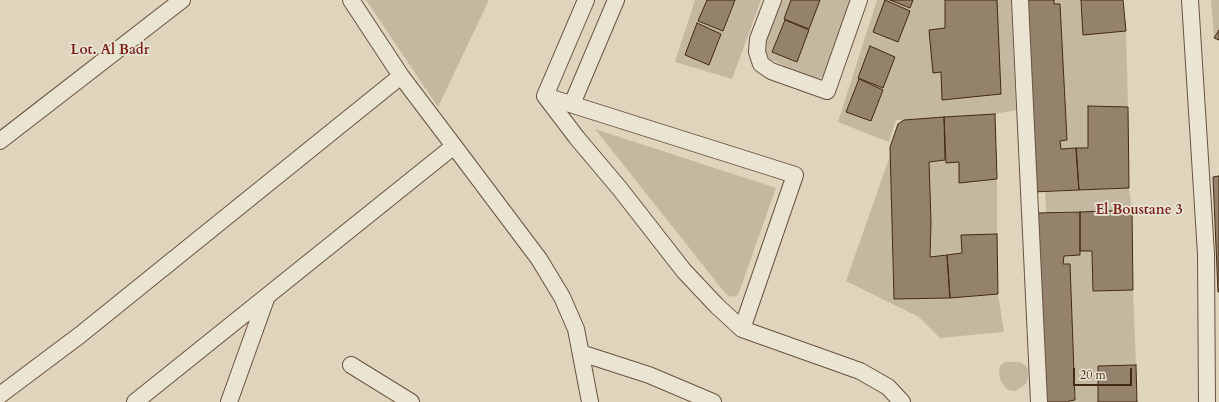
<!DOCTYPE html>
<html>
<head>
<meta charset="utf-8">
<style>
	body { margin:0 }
	#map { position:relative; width:1219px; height:402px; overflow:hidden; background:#dfd5bc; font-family:Cardo,serif }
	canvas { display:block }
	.scale { position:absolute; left:1073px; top:368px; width:59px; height:18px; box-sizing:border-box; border:2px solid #432815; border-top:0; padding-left:5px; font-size:12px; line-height:14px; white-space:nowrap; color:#432815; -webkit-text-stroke:3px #eae4d3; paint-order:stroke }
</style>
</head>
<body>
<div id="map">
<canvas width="1219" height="402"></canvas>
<div class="scale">20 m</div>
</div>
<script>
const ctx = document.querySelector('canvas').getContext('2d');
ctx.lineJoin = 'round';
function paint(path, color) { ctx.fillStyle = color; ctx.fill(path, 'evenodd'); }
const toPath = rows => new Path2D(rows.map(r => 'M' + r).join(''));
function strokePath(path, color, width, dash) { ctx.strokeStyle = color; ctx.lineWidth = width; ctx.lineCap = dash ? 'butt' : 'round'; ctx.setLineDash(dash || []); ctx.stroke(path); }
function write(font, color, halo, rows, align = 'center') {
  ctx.font = font + ' Cardo,serif'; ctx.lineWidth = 3.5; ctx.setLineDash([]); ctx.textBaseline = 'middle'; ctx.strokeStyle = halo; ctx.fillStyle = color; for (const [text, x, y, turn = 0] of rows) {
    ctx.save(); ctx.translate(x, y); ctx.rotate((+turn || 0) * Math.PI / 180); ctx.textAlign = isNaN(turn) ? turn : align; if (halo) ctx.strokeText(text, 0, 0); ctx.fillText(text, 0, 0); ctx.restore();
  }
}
paint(toPath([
	[366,0,489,0,438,107],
	[695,0,761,0,732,79,675,62],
	[781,0,851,0,826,73,822,77,817,79,811,78,770,59,766,55,765,50,767,39],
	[877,0,1011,0,1016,110,995,114,896,120,889,142,838,122],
	[1054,0,1081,0,1084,35,1126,31,1128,107,1088,106,1088,148,1061,149,1060,141,1067,140,1060,4,1054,4],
	[1211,0,1219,0,1219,30,1214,38],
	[595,129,776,188,738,295,730,297,725,293],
	[890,156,894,299,950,298,998,294,1004,332,940,338,919,317,846,281],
	[945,160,946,163,959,162,960,183,997,179,997,234,961,235,962,253,930,257,931,222,929,162],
	[1129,188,1132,210,1046,212,1045,192],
	[1080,251,1092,251,1093,291,1133,290,1136,365,1098,366,1098,402,1069,402,1069,401,1075,400,1070,264,1063,264,1064,256,1080,255],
	[1005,362,1020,362,1025,365,1028,369,1028,376,1026,384,1015,391,1008,390,1004,386,1000,379,999,370,1000,366]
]), '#c4b8a0');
const building = toPath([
	[707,0,735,0,723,31,698,21,707,0],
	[791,0,820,0,809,29,784,19,791,0],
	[885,0,910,11,898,42,873,32,885,0],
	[890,0,913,0,910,8,890,0],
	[945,0,997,0,1001,94,942,100,941,72,933,73,929,30,945,28,945,0],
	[1024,0,1054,0,1054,4,1060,4,1067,140,1060,141,1061,149,1076,148,1079,190,1033,192,1024,0],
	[1081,0,1123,0,1126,31,1083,35,1081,0],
	[785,20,809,30,797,62,772,52,785,20],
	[697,23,721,34,709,65,685,55,697,23],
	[1219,30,1219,40,1214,38,1219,30],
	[870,46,895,57,883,88,858,78,870,46],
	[859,79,883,90,871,121,846,112,859,79],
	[1088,106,1128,107,1129,188,1079,190,1076,148,1088,148,1088,106],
	[995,114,997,179,959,183,959,162,946,163,944,117,995,114],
	[944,117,945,160,929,162,931,222,930,257,947,255,950,298,894,299,890,147,898,124,904,120,944,117],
	[1219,176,1219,292,1218,292,1213,177,1219,176],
	[1132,210,1133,290,1093,291,1092,251,1080,251,1080,212,1132,210],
	[1080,212,1080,255,1064,256,1063,264,1070,264,1075,400,1069,401,1069,402,1044,402,1036,213,1080,212],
	[997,234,998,294,950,298,947,255,962,253,961,235,997,234],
	[1136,365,1137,402,1098,402,1098,366,1136,365]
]);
paint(building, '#94826c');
strokePath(building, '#432815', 1);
const minor = toPath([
	[773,0,758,39,757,52,761,64,771,71,827,91,859,0],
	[1020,0,1039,402],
	[1190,0,1206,254,1207,402],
	[545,96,577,138,620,189,684,271,717,306,742,329,860,371,888,387,902,402],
	[545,96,795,175,742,329],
	[545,96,586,0],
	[572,104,616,0],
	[0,141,182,0],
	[454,146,539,259,562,297,576,329,590,402],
	[581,353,649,375,713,402],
	[351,365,411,402],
	[0,395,80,335,401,76],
	[135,402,454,146,401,76,351,0],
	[229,402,267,296]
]);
strokePath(minor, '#6a533f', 18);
strokePath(minor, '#eae4d3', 16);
write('bold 14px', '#7a1f14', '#eae4d3', [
	["Lot. Al Badr",110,51],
	["El Boustane 3",1139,211]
]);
</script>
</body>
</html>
